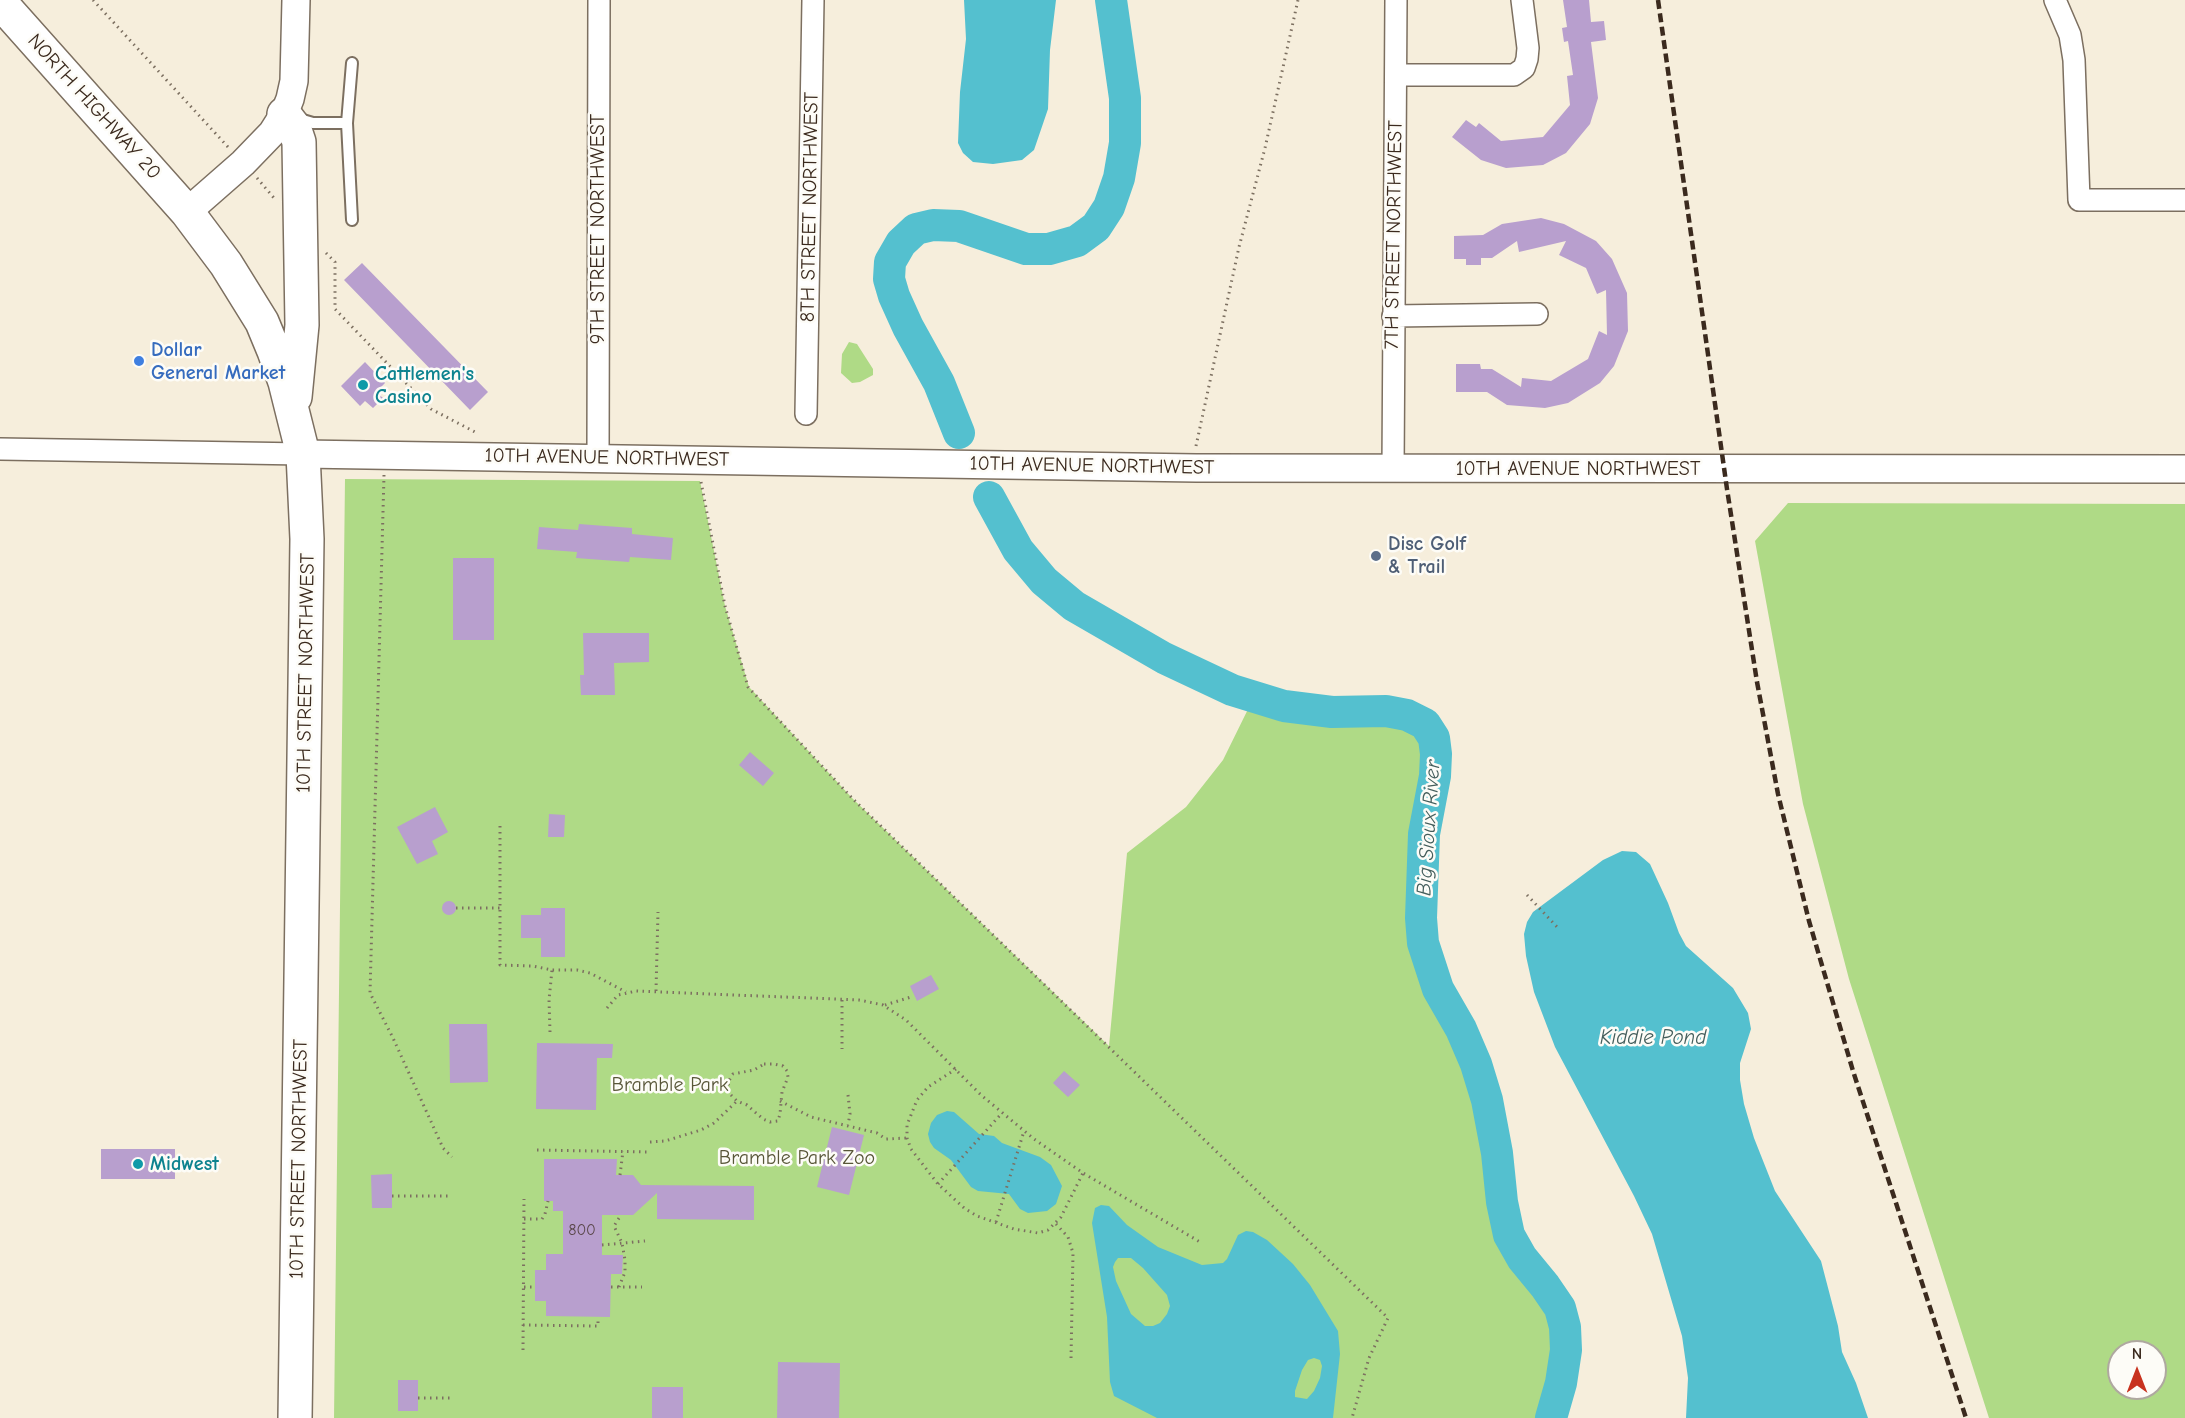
<!DOCTYPE html>
<html>
<head>
<meta charset="utf-8">
<style>
	body { margin:0 }
	#map { position:relative; width:2185px; height:1418px; overflow:hidden; background:#f6eedc; font-family:"Comic Neue",sans-serif }
	canvas { display:block }
	.north { position:absolute; left:2107px; top:1340px; width:60px; height:60px; box-sizing:border-box; background:#fdfcf7; border:2px solid #afa8a0; border-radius:50%; rotate:0deg; font-size:16px; font-weight:700; line-height:24px; text-align:center; color:#3b2a1e }
	.north::after { content:''; display:block; margin:auto; width:21px; height:27px; background:#c8321e; clip-path:polygon(50% 0,100% 100%,50% 72%,0 100%) }
</style>
</head>
<body>
<div id="map">
<canvas width="2185" height="1418"></canvas>
<div class="north">N</div>
</div>
<script>
const ctx = document.querySelector('canvas').getContext('2d');
ctx.lineJoin = 'round';
function paint(path, color) { ctx.fillStyle = color; ctx.fill(path, 'evenodd'); }
const toPath = rows => new Path2D(rows.map(r => 'M' + r).join(''));
function strokePath(path, color, width, dash) { ctx.strokeStyle = color; ctx.lineWidth = width; ctx.lineCap = dash ? 'butt' : 'round'; ctx.setLineDash(dash || []); ctx.stroke(path); }
function write(font, color, halo, rows, align = 'center') {
  ctx.font = font + ' "Comic Neue",sans-serif'; ctx.lineWidth = 5; ctx.setLineDash([]); ctx.textBaseline = 'middle'; ctx.strokeStyle = halo; ctx.fillStyle = color; for (const [text, x, y, turn = 0] of rows) {
    ctx.save(); ctx.translate(x, y); ctx.rotate((+turn || 0) * Math.PI / 180); ctx.textAlign = isNaN(turn) ? turn : align; if (halo) ctx.strokeText(text, 0, 0); ctx.fillText(text, 0, 0); ctx.restore();
  }
}
paint(toPath([
	[849,342,857,344,873,369,873,375,860,382,852,383,841,373,842,354],
	[345,479,700,481,725,606,749,687,853,799,1109,1046,1127,853,1186,807,1223,760,1254,697,1284,706,1332,712,1386,711,1407,715,1425,724,1434,738,1436,754,1435,776,1424,834,1421,918,1423,943,1438,989,1461,1029,1476,1063,1487,1100,1497,1153,1502,1202,1509,1235,1522,1258,1545,1286,1560,1308,1565,1327,1566,1350,1561,1383,1551,1418,334,1418],
	[1788,503,2185,504,2185,1418,1989,1418,1849,979,1803,804,1755,541],
	[2119,1352,2155,1352,2155,1388,2119,1388]
]), '#afda86');
paint(toPath([
	[964,0,1056,0,1050,50,1048,109,1034,150,1022,160,993,164,973,162,963,153,958,143,960,92,966,39],
	[1622,851,1636,852,1650,864,1668,903,1679,933,1686,946,1733,988,1748,1013,1751,1029,1740,1063,1740,1080,1744,1104,1754,1138,1775,1191,1821,1261,1838,1326,1842,1352,1856,1383,1868,1418,1686,1418,1688,1378,1682,1336,1652,1234,1634,1196,1555,1047,1534,992,1526,956,1524,934,1527,922,1533,912,1603,860],
	[947,1111,954,1112,979,1134,994,1136,1002,1143,1040,1157,1051,1165,1062,1186,1056,1204,1047,1211,1028,1213,1020,1209,1009,1194,978,1191,971,1187,951,1160,934,1148,930,1142,928,1134,931,1123,937,1115],
	[1101,1205,1109,1206,1127,1225,1158,1247,1202,1265,1223,1263,1227,1259,1238,1235,1246,1231,1253,1232,1267,1240,1293,1264,1310,1285,1338,1331,1340,1354,1333,1418,1157,1418,1114,1396,1110,1382,1107,1317,1092,1223,1095,1208],
	[1131,1258,1143,1268,1167,1295,1170,1306,1167,1314,1160,1323,1153,1326,1145,1326,1131,1314,1116,1281,1113,1267,1115,1262,1118,1258],
	[1314,1358,1320,1360,1322,1366,1320,1378,1314,1391,1307,1399,1295,1397,1295,1391,1302,1370,1308,1360]
]), '#54c0cf');
strokePath(toPath([
	[959,433,939,383,908,327,894,296,889,279,890,262,901,243,916,229,933,225,959,226,1026,249,1049,249,1077,241,1096,227,1109,207,1119,178,1125,143,1125,98,1111,0],
	[989,497,1018,550,1044,581,1074,606,1164,658,1232,690,1284,706,1332,712,1386,711,1407,715,1425,724,1434,738,1436,754,1435,776,1424,834,1421,918,1423,943,1438,989,1461,1029,1476,1064,1487,1100,1497,1153,1502,1202,1509,1235,1522,1258,1545,1286,1560,1308,1565,1327,1566,1350,1561,1383,1551,1418]
]), '#54c0cf', 32);
paint(toPath([
	[1563,0,1589,0,1591,22,1604,21,1606,40,1591,42,1598,98,1590,124,1566,153,1543,165,1506,168,1481,160,1452,137,1466,120,1476,127,1479,123,1501,141,1543,137,1570,105,1567,76,1573,75,1568,41,1564,42,1562,28,1567,27],
	[1541,218,1564,224,1596,241,1612,259,1627,293,1628,331,1614,366,1600,383,1568,403,1545,408,1507,405,1487,392,1456,392,1456,364,1480,364,1481,369,1492,369,1521,387,1522,378,1551,381,1588,359,1599,331,1607,335,1606,290,1597,294,1586,268,1559,255,1566,241,1519,252,1517,241,1492,258,1481,258,1481,265,1466,265,1466,259,1454,259,1454,236,1483,235,1502,224],
	[362,263,488,392,470,410,344,280],
	[365,362,385,383,376,392,383,398,373,408,365,401,360,406,341,386],
	[579,524,632,528,632,534,673,538,671,560,630,557,629,562,576,558,577,552,537,549,539,527,578,530],
	[453,558,494,558,494,640,453,640],
	[583,633,649,633,649,662,614,663,615,695,581,695,580,675,584,675],
	[750,752,774,773,763,786,739,765],
	[435,807,448,832,432,841,438,854,417,864,397,827],
	[549,814,565,815,564,837,548,837],
	'442 908a7 7 0 1 1 14 0a7 7 0 1 1-14 0Z',
	[541,908,565,908,565,957,541,957,541,938,521,938,521,915,541,915],
	[931,975,939,989,917,1001,910,986],
	[449,1024,487,1024,488,1082,450,1083],
	[537,1043,613,1044,612,1058,597,1058,596,1110,536,1109],
	[1064,1071,1080,1085,1068,1097,1053,1083],
	[832,1127,864,1135,849,1195,817,1187],
	[101,1149,175,1149,175,1179,101,1179],
	[544,1159,617,1159,616,1175,633,1175,641,1185,754,1186,754,1220,657,1219,657,1193,633,1215,602,1215,602,1255,623,1255,622,1274,611,1274,610,1317,546,1316,546,1301,535,1301,535,1270,546,1270,546,1254,563,1254,563,1211,553,1211,553,1201,544,1201],
	[392,1174,392,1208,372,1208,371,1175],
	[778,1362,840,1363,839,1418,777,1418],
	[398,1380,418,1380,418,1411,398,1411],
	[652,1387,683,1387,683,1418,652,1418]
]), '#b89fce');
const service = toPath([
	[352,63,347,123,352,220],
	[296,118,313,123,347,123]
]);
const minor = toPath([
	[2055,0,2070,35,2074,60,2079,200,2185,200],
	[1396,75,1514,75,1524,68,1527,59,1528,48,1522,0],
	[1393,316,1537,314],
	[806,414,813,0],
	[0,449,303,454],
	[598,458,599,0],
	[1393,470,1396,0]
]);
const tertiary = toPath([
	[187,212,243,163,272,133,284,114,290,99,294,81,296,0],
	[303,454,1196,468,2185,469]
]);
const primary = toPath([
	[0,2,187,212,226,264,262,322,274,351,285,382,303,454,307,539,295,1418],
	[284,114,294,127,299,142,302,325,295,397]
]);
strokePath(service, '#7c6f60', 14);
strokePath(minor, '#7c6f60', 24);
strokePath(tertiary, '#7c6f60', 30);
strokePath(primary, '#7c6f60', 36);
strokePath(toPath([
	[93,0,228,147],
	[257,178,274,198],
	[326,253,335,262,335,309,431,409,475,432,475,436],
	[1196,446,1239,247,1265,148,1298,0],
	[384,475,370,993,393,1038,443,1148,452,1157],
	[701,482,725,606,748,687,853,799,1388,1318,1369,1358,1352,1418],
	[500,826,500,965,533,966,552,970,577,970,590,973,626,992],
	[1527,895,1558,928],
	[456,908,500,908],
	[656,991,658,912],
	[842,1000,842,1049],
	[885,1005,911,997],
	[607,1008,618,995,636,991,859,1000,883,1005,906,1020,981,1095,1034,1139,1083,1173,1200,1242],
	[550,1032,549,1000,552,970],
	[764,1064,774,1064,783,1066,787,1071,788,1077,782,1092,780,1114,778,1121,770,1122,763,1119,747,1105,737,1101,729,1093,728,1082,733,1074,754,1070,764,1064],
	[956,1069,928,1087,917,1100,907,1125,907,1138,911,1149,938,1184,964,1208,977,1216,1014,1229,1038,1233,1048,1230,1061,1217,1083,1173],
	[848,1095,850,1114,848,1125],
	[780,1101,811,1117,877,1133,886,1139,907,1138],
	[650,1142,665,1141,701,1130,714,1123,737,1101],
	[537,1150,650,1152],
	[620,1175,623,1151],
	[938,1184,1002,1113],
	[392,1196,452,1196],
	[524,1219,542,1219,545,1214,548,1201],
	[996,1222,1024,1131],
	[1056,1224,1068,1237,1073,1253,1071,1359],
	[602,1245,645,1241],
	[524,1287,535,1287],
	[611,1287,642,1287],
	[619,1287,625,1272,625,1260,622,1243,614,1226,621,1215],
	[523,1325,598,1326,598,1317],
	[523,1350,524,1199],
	[418,1398,452,1398]
]), '#7c6f60', 3, [1.5, 4.5]);
strokePath(service, '#fff', 10);
strokePath(minor, '#fff', 21);
strokePath(tertiary, '#fff', 27);
strokePath(primary, '#fff', 33);
strokePath(toPath([
	[1658,0,1727,489,1757,682,1778,794,1809,921,1853,1071,1966,1418]
]), '#3b2a1e', 4.5, [9, 4.5]);
for (const [x, y, r, color] of [
	[139,361,6,"#3f7fe0"],
	[363,385,6,"#0f9aa8"],
	[1376,556,6,"#5c6f8a"],
	[138,1164,6,"#0f9aa8"]
]) { const dot = new Path2D(); dot.arc(x, y, r, 0, 2 * Math.PI); ctx.fillStyle = color; ctx.fill(dot); strokePath(dot, '#fdfcf7', 2); }
write('16px', '#5a474a', null, [
	["800",582,1230]
]);
write('20px', '#3b2a1e', '#fdfcf7', [
	["NORTH HIGHWAY 20",94,107,48],
	["8TH STREET NORTHWEST",810,207,-89],
	["9TH STREET NORTHWEST",598,229,-90],
	["7TH STREET NORTHWEST",1394,235,-89],
	["10TH AVENUE NORTHWEST",607,458,1],
	["10TH AVENUE NORTHWEST",1092,466,1],
	["10TH AVENUE NORTHWEST",1578,469],
	["10TH STREET NORTHWEST",306,673,-89],
	["10TH STREET NORTHWEST",299,1159,-89]
]);
write('bold 20px', '#366cbe', '#fdfcf7', [
	["Dollar",151,350],
	["General Market",151,373]
], 'left');
write('bold 20px', '#0d838f', '#fdfcf7', [
	["Cattlemen's",375,374],
	["Casino",375,397],
	["Midwest",150,1164]
], 'left');
write('bold 20px', '#4e5e75', '#fdfcf7', [
	["Disc Golf",1388,544],
	["& Trail",1388,567]
], 'left');
write('20px', '#585638', '#fdfcf7', [
	["Bramble Park",670,1085],
	["Bramble Park Zoo",797,1158]
]);
write('italic 21px', '#445e5c', '#fdfcf7', [
	["Big Sioux River",1429,828,-86],
	["Kiddie Pond",1653,1038]
]);
</script>
</body>
</html>
